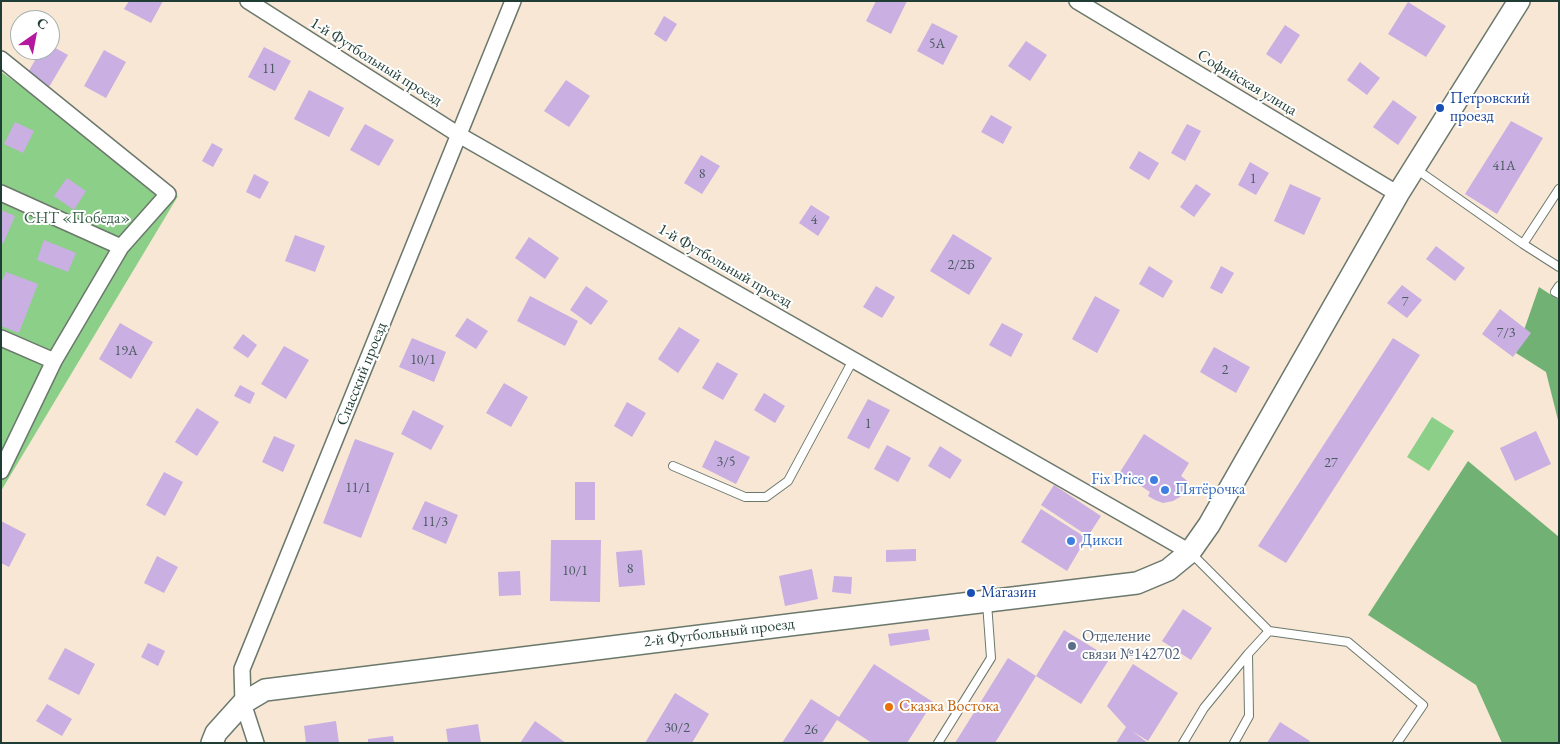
<!DOCTYPE html>
<html>
<head>
<meta charset="utf-8">
<style>
	body { margin:0 }
	#map { position:relative; width:1560px; height:744px; overflow:hidden; background:#f8e7d4; font-family:"EB Garamond",serif }
	canvas { display:block }
	.frame { position:absolute; inset:0; border:2px solid #1f3d34; pointer-events:none }
	.north { position:absolute; left:10px; top:10px; width:50px; height:50px; box-sizing:border-box; background:#fff; border:1px solid #a5b1ae; border-radius:50%; rotate:33deg; font-size:14px; font-weight:700; line-height:20px; text-align:center; color:#1f3d34 }
	.north::after { content:''; display:block; margin:auto; width:18px; height:22px; background:#b5179e; clip-path:polygon(50% 0,100% 100%,50% 72%,0 100%) }
</style>
</head>
<body>
<div id="map">
<canvas width="1560" height="744"></canvas>
<div class="frame"></div>
<div class="north">С</div>
</div>
<script>
const ctx = document.querySelector('canvas').getContext('2d');
ctx.lineJoin = 'round';
function paint(path, color) { ctx.fillStyle = color; ctx.fill(path, 'evenodd'); }
const toPath = rows => new Path2D(rows.map(r => 'M' + r).join(''));
function strokePath(path, color, width, dash) { ctx.strokeStyle = color; ctx.lineWidth = width; ctx.lineCap = dash ? 'butt' : 'round'; ctx.setLineDash(dash || []); ctx.stroke(path); }
function write(font, color, halo, rows, align = 'center') {
  ctx.font = font + ' "EB Garamond",serif'; ctx.lineWidth = 4; ctx.setLineDash([]); ctx.textBaseline = 'middle'; ctx.strokeStyle = halo; ctx.fillStyle = color; for (const [text, x, y, turn = 0] of rows) {
    ctx.save(); ctx.translate(x, y); ctx.rotate((+turn || 0) * Math.PI / 180); ctx.textAlign = isNaN(turn) ? turn : align; if (halo) ctx.strokeText(text, 0, 0); ctx.fillText(text, 0, 0); ctx.restore();
  }
}
paint(toPath([
	[1,72,178,196,1,491],
	[1432,417,1454,431,1429,471,1407,457]
]), '#8ccf88');
paint(toPath([
	[1539,287,1559,300,1559,424,1546,372,1516,353],
	[1468,461,1559,537,1559,743,1502,743,1476,685,1368,615]
]), '#71b274');
paint(toPath([
	[129,1,163,1,151,23,124,9],
	[876,1,907,1,891,34,866,21],
	[1408,2,1446,26,1426,57,1388,34],
	[664,16,677,24,666,42,654,34],
	[932,23,958,36,943,65,917,51],
	[1285,25,1300,35,1281,64,1266,54],
	[1026,41,1047,55,1030,81,1008,66],
	[50,45,68,55,49,87,27,74,41,50,50,50],
	[264,47,291,61,275,91,248,77],
	[104,50,126,62,106,98,84,86],
	[1360,62,1380,78,1367,95,1347,80],
	[566,80,590,96,569,127,544,111],
	[309,90,344,108,329,137,294,119],
	[1393,100,1417,117,1398,145,1373,127],
	[991,115,1012,127,1003,144,981,132],
	[1511,121,1543,138,1497,214,1465,194],
	[15,122,34,131,23,153,4,144],
	[365,124,394,140,379,166,350,150],
	[1187,124,1201,131,1185,161,1171,153],
	[212,143,223,149,213,167,202,161],
	[1139,151,1159,163,1149,180,1129,168],
	[701,155,720,166,702,194,684,183],
	[1250,162,1269,173,1256,195,1238,185],
	[254,174,269,182,260,199,246,192],
	[67,178,86,191,74,210,54,196],
	[1196,184,1211,194,1194,217,1180,207],
	[1290,184,1321,198,1304,235,1274,221],
	[811,205,830,217,818,236,799,223],
	[1,210,15,216,3,244,1,243],
	[953,234,992,258,969,295,930,271],
	[295,235,325,246,315,272,285,261],
	[529,237,559,258,545,279,515,258],
	[44,240,76,253,68,272,37,260],
	[1436,246,1465,268,1455,281,1426,259],
	[1149,266,1173,281,1163,298,1139,284],
	[1221,266,1234,273,1222,294,1210,288],
	[6,272,38,284,19,333,1,326,1,283],
	[1402,285,1422,300,1407,318,1387,303],
	[586,286,608,301,591,325,570,310],
	[876,286,895,297,882,318,863,307],
	[530,296,578,321,565,346,517,321],
	[1095,296,1120,310,1097,353,1072,339],
	[1500,309,1531,333,1513,357,1482,334],
	[467,318,488,331,476,349,455,336],
	[120,323,153,342,131,379,99,359],
	[1002,323,1023,334,1011,357,989,345],
	[679,327,700,340,678,373,658,359],
	[243,334,257,345,248,358,233,348],
	[412,338,446,352,434,382,399,367],
	[1393,338,1420,355,1286,563,1258,546],
	[284,346,309,360,286,399,261,384],
	[1214,347,1250,367,1236,393,1200,372],
	[717,362,738,374,723,400,702,388],
	[504,383,528,397,511,427,486,413],
	[240,385,255,393,250,404,234,396],
	[764,393,785,406,775,423,754,410],
	[868,399,890,410,869,449,847,438],
	[627,402,646,413,632,437,614,426],
	[197,408,219,422,197,456,175,442],
	[413,410,444,426,431,450,401,434],
	[1536,431,1551,464,1515,481,1500,448],
	[1144,434,1189,463,1181,476,1190,483,1180,497,1173,501,1163,503,1155,500,1148,496,1150,492,1120,472],
	[274,436,295,445,283,472,262,462],
	[355,439,394,453,361,538,323,523],
	[715,440,750,457,736,484,702,467],
	[887,445,911,458,898,482,874,469],
	[940,446,962,460,950,479,928,466],
	[164,472,183,482,165,516,146,505],
	[575,482,595,482,595,520,575,520],
	[1054,485,1101,516,1088,536,1041,505],
	[425,501,458,515,446,544,412,529],
	[1041,509,1088,539,1080,549,1067,571,1021,542],
	[1,521,26,534,9,567,1,563],
	[551,540,601,540,600,602,550,601],
	[916,549,916,561,886,562,886,550],
	[642,550,645,585,619,587,616,552],
	[157,556,178,567,164,593,144,583],
	[812,569,818,599,785,606,779,576],
	[520,571,521,595,499,596,498,572],
	[834,576,852,577,851,594,832,592],
	[1183,609,1212,628,1191,660,1162,641],
	[928,629,930,640,890,646,888,634],
	[1064,630,1110,658,1081,704,1036,676],
	[148,643,165,651,158,666,141,657],
	[65,648,95,664,79,695,48,679],
	[1008,658,1036,676,995,743,955,743],
	[874,664,933,702,907,743,872,743,837,720,822,743,782,743,811,699,839,717],
	[1133,664,1178,693,1148,741,1132,731,1148,743,1116,743,1126,727,1107,706],
	[675,693,709,714,692,743,645,743],
	[47,704,72,719,62,736,36,721],
	[336,721,339,743,306,743,304,726],
	[535,721,566,743,520,743],
	[1280,722,1310,741,1308,743,1267,743],
	[478,724,481,743,448,743,446,729],
	[393,736,394,743,368,743,368,739]
]), '#c9afe2');
const lane = toPath([
	[1416,169,1523,244,1559,267],
	[1523,244,1559,189],
	[1559,286,1555,292,1559,294],
	[673,466,745,497,766,497,788,481,853,360],
	[1190,552,1269,631,1248,654,1249,716,1234,743],
	[1269,631,1348,642,1423,705,1397,743],
	[938,743,991,658,987,603],
	[1183,743,1204,708,1248,654]
]);
const street = toPath([
	[248,1,459,135,1190,552],
	[1077,1,1398,194],
	[1,59,168,194,121,247,54,361,1,471],
	[1,193,121,247],
	[1,338,54,361],
	[256,743,243,703,242,669,513,1]
]);
const secondary = toPath([
	[212,743,216,733,243,703,265,690,797,624,1137,583,1168,570,1190,552,1209,525,1398,194,1519,1]
]);
strokePath(lane, '#6b786c', 10);
strokePath(street, '#6b786c', 18);
strokePath(secondary, '#6b786c', 24);
strokePath(lane, '#fff', 8);
strokePath(street, '#fff', 15);
strokePath(secondary, '#fff', 21);
for (const [x, y, r, color] of [
	[1440,108,5,"#1a4fb4"],
	[1154,480,5,"#3f7fe0"],
	[1165,490,5,"#3f7fe0"],
	[1071,541,5,"#3f7fe0"],
	[971,593,5,"#1a4fb4"],
	[1072,646,5,"#5c6f8a"],
	[889,707,5,"#e8710a"]
]) { const dot = new Path2D(); dot.arc(x, y, r, 0, 2 * Math.PI); ctx.fillStyle = color; ctx.fill(dot); strokePath(dot, '#fff', 2); }
write('14px', '#4a5a60', null, [
	["5А",937,44],
	["11",269,69],
	["41А",1504,166],
	["8",702,174],
	["1",1253,179],
	["4",814,220],
	["2/2Б",961,265],
	["7",1405,302],
	["7/3",1506,333],
	["19А",126,351],
	["10/1",423,360],
	["2",1225,370],
	["1",868,424],
	["3/5",726,462],
	["27",1331,463],
	["11/1",358,488],
	["11/3",435,522],
	["8",630,569],
	["10/1",575,571],
	["30/2",677,728],
	["26",811,730]
]);
write('16px', '#1f3d34', '#fff', [
	["1-й Футбольный проезд",376,62,32],
	["Софийская улица",1247,83,31],
	["1-й Футбольный проезд",725,266,30],
	["Спасский проезд",362,374,-68],
	["2-й Футбольный проезд",719,633,-7]
]);
write('16px', '#164399', '#fff', [
	["Петровский",1450,99],
	["проезд",1450,117],
	["Магазин",981,593]
], 'left');
write('16px', '#3a6249', '#fff', [
	["СНТ «Победа»",77,219]
]);
write('16px', '#366cbe', '#fff', [
	["Fix Price",1144,480,"right"],
	["Пятёрочка",1175,490],
	["Дикси",1081,541]
], 'left');
write('16px', '#4e5e75', '#fff', [
	["Отделение",1082,637],
	["связи №142702",1082,655]
], 'left');
write('16px', '#c56008', '#fff', [
	["Сказка Востока",899,707]
], 'left');
</script>
</body>
</html>
